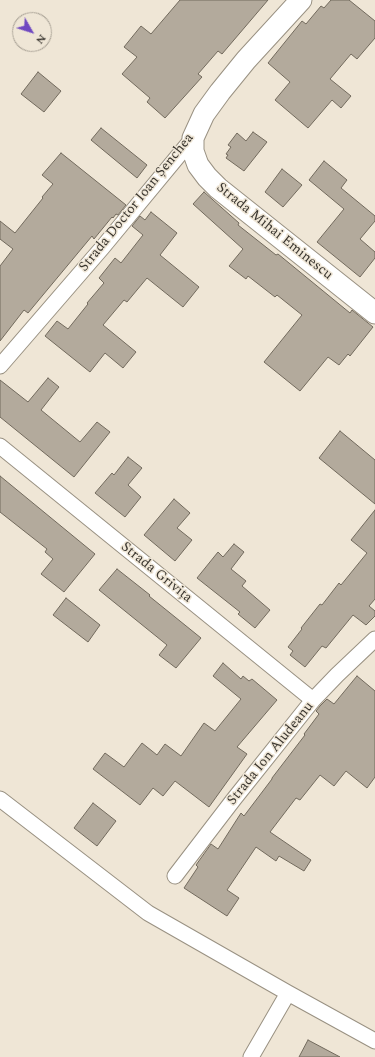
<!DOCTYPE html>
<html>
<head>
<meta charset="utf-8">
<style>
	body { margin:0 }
	#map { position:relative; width:375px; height:1057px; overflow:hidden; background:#efe6d6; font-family:Spectral,serif }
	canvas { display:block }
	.north { position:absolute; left:12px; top:12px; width:40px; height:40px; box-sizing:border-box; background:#efe6d6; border:1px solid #a69f93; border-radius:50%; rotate:129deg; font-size:11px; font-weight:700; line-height:16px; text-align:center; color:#39352f }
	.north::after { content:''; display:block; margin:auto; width:14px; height:18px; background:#6f48c1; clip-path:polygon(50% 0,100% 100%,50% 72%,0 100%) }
</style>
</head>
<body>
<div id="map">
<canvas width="375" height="1057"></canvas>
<div class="north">N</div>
</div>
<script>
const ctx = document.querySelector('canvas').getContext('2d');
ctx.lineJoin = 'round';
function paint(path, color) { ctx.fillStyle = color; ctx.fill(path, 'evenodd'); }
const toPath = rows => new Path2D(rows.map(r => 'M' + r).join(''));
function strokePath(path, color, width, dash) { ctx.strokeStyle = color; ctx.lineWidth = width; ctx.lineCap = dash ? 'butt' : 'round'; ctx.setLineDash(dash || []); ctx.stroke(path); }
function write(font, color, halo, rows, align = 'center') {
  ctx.font = font + ' Spectral,serif'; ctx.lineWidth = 3; ctx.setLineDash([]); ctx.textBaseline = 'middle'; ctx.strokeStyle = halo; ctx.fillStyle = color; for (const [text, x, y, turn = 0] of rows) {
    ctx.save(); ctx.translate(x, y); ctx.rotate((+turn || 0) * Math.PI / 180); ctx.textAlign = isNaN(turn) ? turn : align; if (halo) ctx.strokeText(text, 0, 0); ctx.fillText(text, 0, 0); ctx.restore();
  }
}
const building = toPath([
	[180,0,268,0,222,54,218,51,198,74,202,77,165,118,147,102,150,98,122,74,137,57,124,47,141,26,151,34,180,0],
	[331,0,349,0,375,21,375,38,357,59,351,54,330,79,351,96,341,108,332,100,308,128,275,100,290,82,268,63,302,21,306,24,321,6,324,8,331,0],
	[38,72,61,91,44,112,21,94,38,72],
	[101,128,147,165,137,178,91,140,101,128],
	[253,132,267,142,244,171,226,158,228,155,226,154,231,147,228,145,237,133,246,141,253,132],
	[61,153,126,205,118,215,116,214,113,218,112,217,94,239,92,236,28,313,24,310,0,341,0,266,13,249,0,239,0,221,15,233,43,198,42,197,53,184,42,175,61,153],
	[324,161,347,180,341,188,375,216,375,221,360,239,375,252,375,258,360,277,317,242,344,209,309,180,324,161],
	[282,169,302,185,283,207,265,192,282,169],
	[204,192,239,223,238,225,276,255,278,254,350,313,352,310,373,327,350,356,348,354,339,365,328,357,300,391,264,362,302,315,277,295,275,297,248,276,246,279,229,266,243,249,193,204,204,192],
	[151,212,177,233,160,255,199,287,183,307,147,278,127,302,124,300,103,325,136,352,123,368,105,353,90,372,45,336,57,321,68,329,88,304,87,303,104,283,99,278,115,258,121,263,143,235,132,226,140,216,145,220,151,212],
	[48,378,59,387,41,410,80,442,97,422,110,432,74,477,0,417,0,380,28,402,48,378],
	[340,431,375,460,375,504,319,458,340,431],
	[128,457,142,468,128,485,141,497,125,517,95,493,112,473,114,475,128,457],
	[0,476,95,554,64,592,41,574,53,559,45,552,47,549,0,512,0,476],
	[174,499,190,513,177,528,192,540,175,561,144,535,174,499],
	[375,510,375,599,369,606,375,611,375,616,366,625,353,615,326,648,322,646,305,667,290,655,293,651,288,647,302,629,301,628,320,604,322,605,339,583,341,585,367,553,351,540,375,510],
	[234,544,244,552,231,569,246,581,242,586,270,610,255,628,238,614,240,612,197,578,218,552,223,557,234,544],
	[117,569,150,595,149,596,201,638,176,668,159,655,167,645,99,590,117,569],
	[66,598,100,625,88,642,53,615,66,598],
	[223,663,241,679,243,676,249,681,252,679,277,700,237,747,247,754,209,807,175,781,163,796,153,788,140,805,93,769,105,753,124,767,142,743,157,755,165,744,181,756,204,723,215,731,241,699,213,676,223,663],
	[357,676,375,691,375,777,367,788,346,771,334,786,320,775,300,800,296,798,270,832,311,860,304,871,279,856,276,861,256,847,227,890,239,898,227,916,184,888,198,867,196,865,211,844,218,849,241,813,244,816,272,779,272,778,305,735,304,734,319,714,316,711,320,706,327,699,334,704,357,676],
	[93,803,116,821,97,846,74,828,93,803],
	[308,1040,340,1057,299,1057,308,1040]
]);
paint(building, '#b3aa9c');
strokePath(building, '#726a5d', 1);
const minor = toPath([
	[0,366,102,248,193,138],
	[0,446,313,700],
	[0,799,148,913,288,993,375,1041],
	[175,876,234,799,313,700,337,675,375,639],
	[251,1057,288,993]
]);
const secondary = toPath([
	[301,0,246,60,220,92,204,114,193,138,193,151,198,165,207,177,218,188,375,313]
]);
strokePath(minor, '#999182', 17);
strokePath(secondary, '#999182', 23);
strokePath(minor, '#fff', 15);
strokePath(secondary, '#fff', 21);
write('14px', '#39352f', '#efe6d6', [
	["Strada Doctor Ioan Șenchea",137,203,-51],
	["Strada Mihai Eminescu",274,232,39],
	["Strada Grivița",156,573,39],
	["Strada Ion Aludeanu",271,754,-51]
]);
</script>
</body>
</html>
